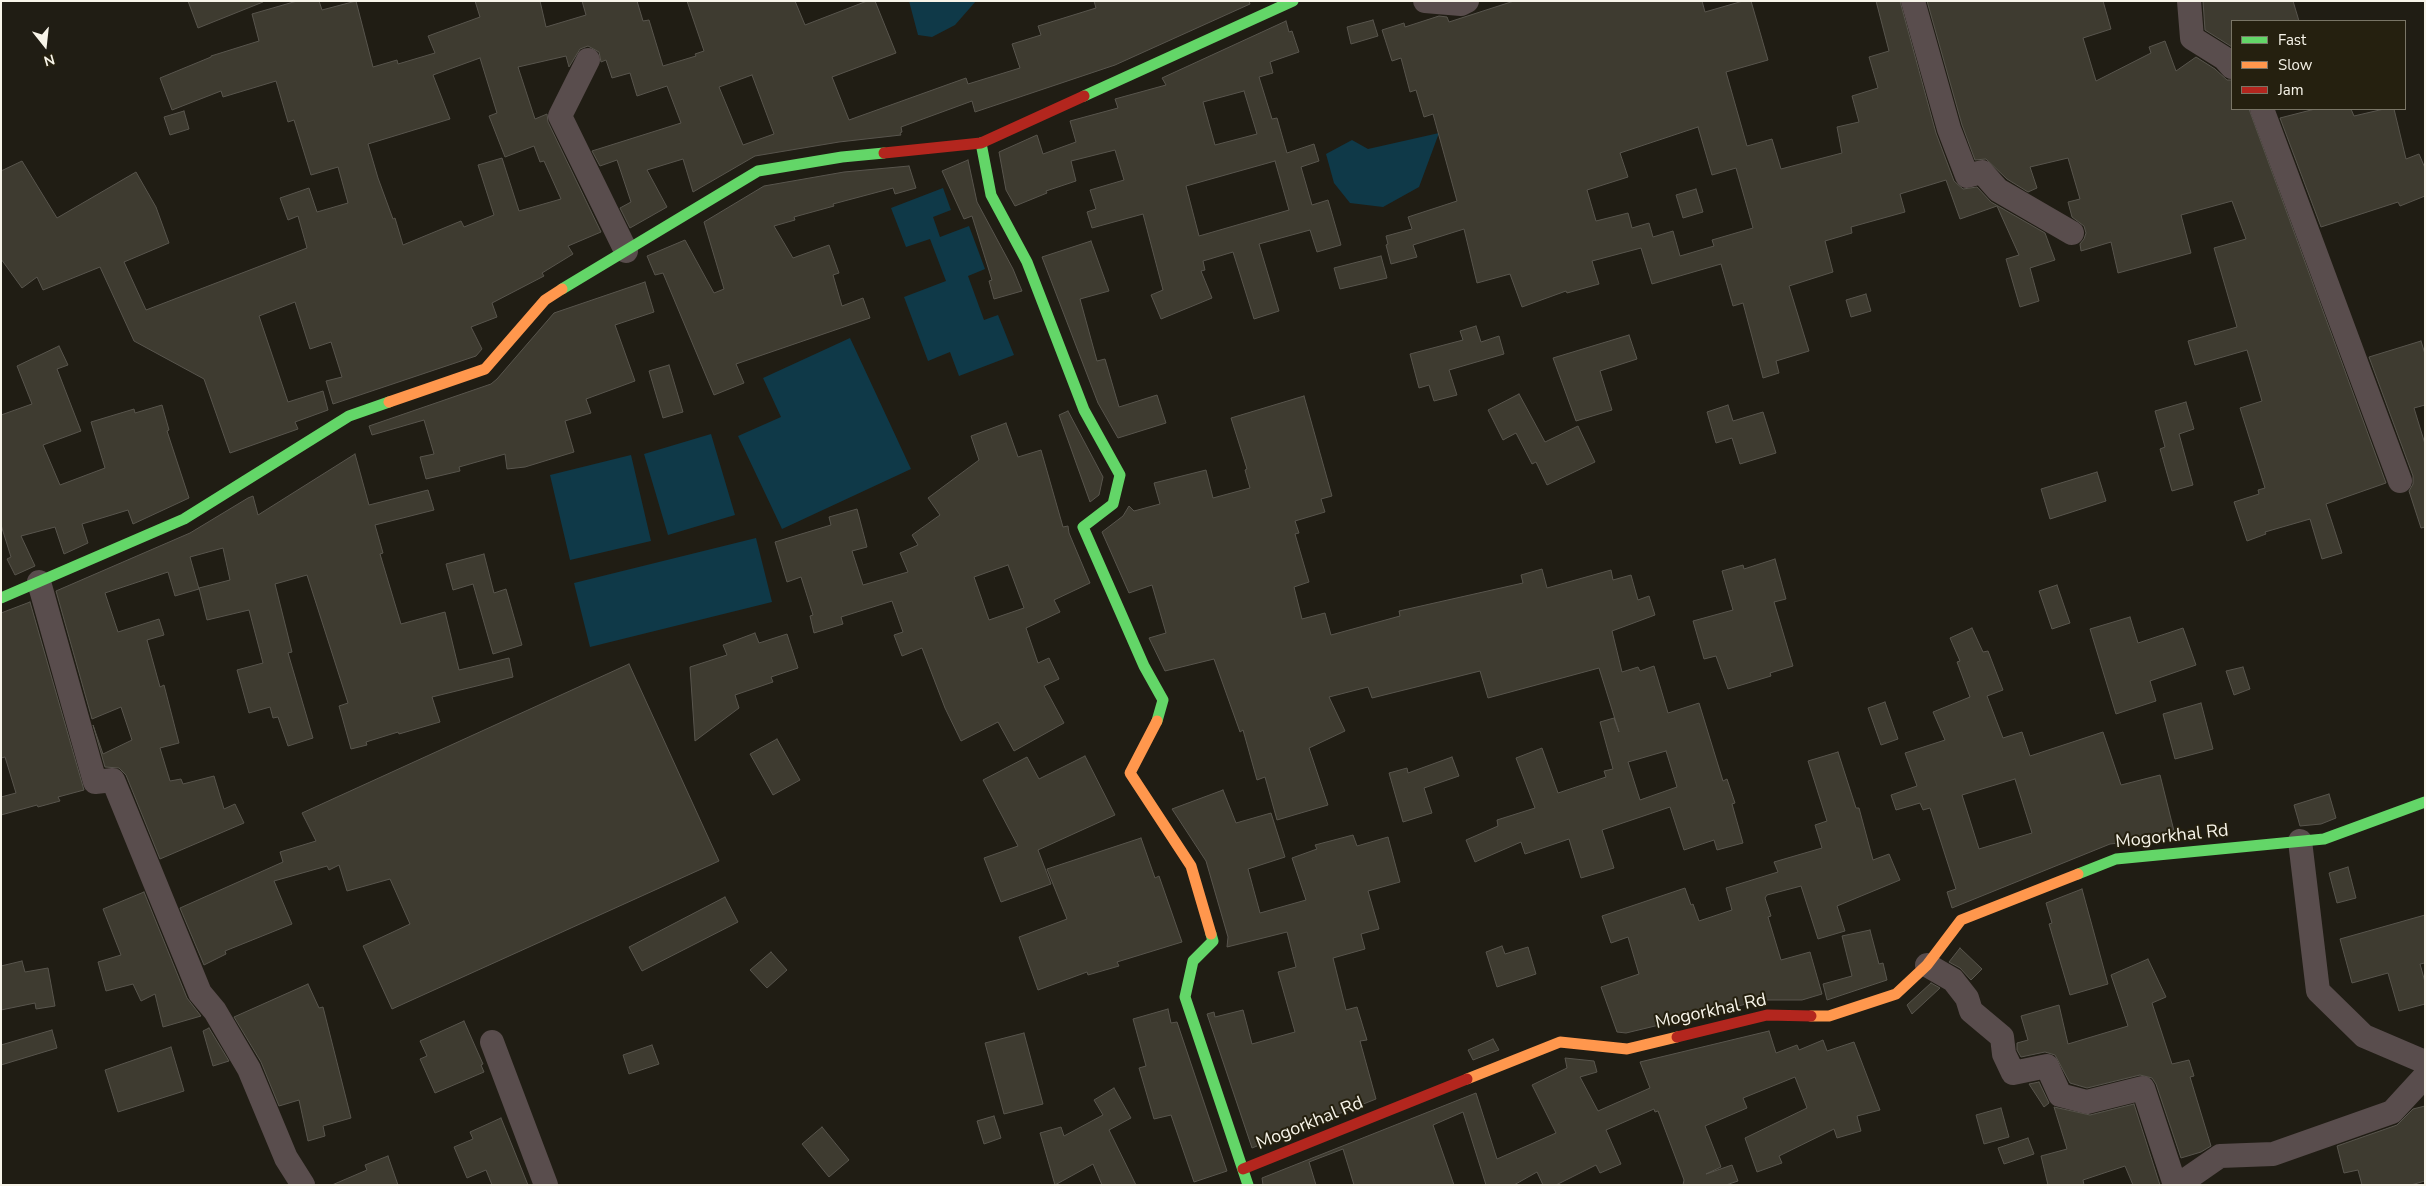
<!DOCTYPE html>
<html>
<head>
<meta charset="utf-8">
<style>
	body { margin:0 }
	#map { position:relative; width:2426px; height:1186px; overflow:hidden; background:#201d14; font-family:"Nunito Sans",sans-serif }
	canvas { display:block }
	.frame { position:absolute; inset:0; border:2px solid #f7f4e9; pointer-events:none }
	.legend { position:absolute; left:2231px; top:20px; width:175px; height:90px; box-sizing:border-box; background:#25200f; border:1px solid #797566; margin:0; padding:6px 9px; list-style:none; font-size:15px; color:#f7f4e9 }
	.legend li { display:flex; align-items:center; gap:10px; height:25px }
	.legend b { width:25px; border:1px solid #797566 }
	.north { position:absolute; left:20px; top:20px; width:50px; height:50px; -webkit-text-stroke:4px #25200f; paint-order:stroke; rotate:164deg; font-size:14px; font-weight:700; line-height:20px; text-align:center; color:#f7f4e9 }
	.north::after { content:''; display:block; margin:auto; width:18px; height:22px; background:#f7f4e9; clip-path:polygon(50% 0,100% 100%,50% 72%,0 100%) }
</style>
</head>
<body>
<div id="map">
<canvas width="2426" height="1186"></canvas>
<div class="frame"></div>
<ul class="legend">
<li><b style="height:6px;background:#63d668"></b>Fast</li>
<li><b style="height:6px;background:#ff974d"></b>Slow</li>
<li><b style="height:6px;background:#b3261e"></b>Jam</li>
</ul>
<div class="north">N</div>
</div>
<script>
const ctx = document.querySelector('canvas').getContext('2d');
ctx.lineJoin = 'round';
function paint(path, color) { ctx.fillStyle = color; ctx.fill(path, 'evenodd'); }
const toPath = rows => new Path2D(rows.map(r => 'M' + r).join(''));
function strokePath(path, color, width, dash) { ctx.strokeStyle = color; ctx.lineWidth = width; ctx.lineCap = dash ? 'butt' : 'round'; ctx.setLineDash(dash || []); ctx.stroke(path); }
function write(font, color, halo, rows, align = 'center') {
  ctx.font = font + ' "Nunito Sans",sans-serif'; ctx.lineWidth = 4; ctx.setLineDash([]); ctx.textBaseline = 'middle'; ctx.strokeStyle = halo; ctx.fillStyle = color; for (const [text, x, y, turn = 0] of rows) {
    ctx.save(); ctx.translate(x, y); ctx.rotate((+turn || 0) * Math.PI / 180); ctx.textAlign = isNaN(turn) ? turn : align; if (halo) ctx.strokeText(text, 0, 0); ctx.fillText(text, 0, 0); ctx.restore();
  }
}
paint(toPath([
	[909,1,976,1,955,25,932,37,918,35],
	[1439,133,1419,187,1383,207,1350,203,1334,183,1326,154,1352,140,1368,149],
	[943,188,951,210,933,217,940,237,969,226,985,269,968,276,984,320,998,315,1014,355,959,376,950,352,928,361,904,297,946,281,930,239,906,247,891,208],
	[850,338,911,469,782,529,738,436,781,417,763,378],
	[711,434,735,515,668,535,644,454],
	[631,455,651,541,570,560,550,475],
	[756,538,772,602,590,647,574,583]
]), '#0f3948');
const building = toPath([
	[188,1,262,1,263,2,198,28,188,1],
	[297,1,319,1,322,10,356,1,373,67,397,60,398,64,435,53,428,36,480,17,475,1,540,1,546,27,586,15,582,1,637,1,643,21,649,20,663,66,696,56,695,54,704,51,687,1,795,1,805,25,867,1,875,1,896,53,832,77,849,120,966,78,968,84,1020,68,1012,44,1041,35,1038,26,1096,8,1094,1,1249,1,1250,4,1115,65,975,112,972,101,901,127,902,132,900,133,901,135,839,142,755,156,693,192,683,159,647,170,667,207,630,228,620,208,631,202,617,160,600,166,592,151,681,123,667,86,637,96,630,73,612,78,606,60,601,62,599,52,588,46,580,49,569,67,566,56,518,67,535,119,547,114,548,122,601,232,568,246,573,254,542,273,544,276,492,303,497,317,471,327,482,349,476,356,333,404,326,381,342,377,331,342,310,349,295,302,259,316,288,402,323,391,328,410,295,422,298,429,230,453,204,379,134,341,100,267,43,290,37,277,22,288,1,259,1,171,22,161,57,218,136,172,156,207,169,243,124,262,146,310,307,248,298,216,288,220,280,198,309,188,317,212,348,203,338,167,311,175,294,120,288,122,276,81,223,97,221,91,172,110,160,78,211,57,211,56,259,41,252,14,297,1],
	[480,58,497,113,489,116,505,157,534,146,540,162,544,161,561,199,519,211,502,158,478,165,494,215,464,227,461,221,403,245,395,218,393,219,378,178,368,144,450,119,433,75,480,58],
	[752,75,774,134,743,145,719,87,752,75],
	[1514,1,1702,1,1705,12,1743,1,1751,1,1768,60,1726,72,1747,146,1772,139,1781,169,1842,153,1837,127,1859,122,1852,96,1878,88,1869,57,1889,51,1876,1,1900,1,1936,133,1954,181,1963,189,1977,187,1991,202,2045,233,2055,260,2030,268,2039,301,2020,307,2006,259,2019,255,1997,206,1960,219,1946,180,1900,194,1905,212,1851,227,1852,233,1825,241,1833,272,1789,286,1809,351,1776,361,1779,373,1763,378,1743,303,1733,306,1721,264,1652,284,1641,248,1592,261,1599,284,1567,293,1566,291,1522,307,1510,274,1477,283,1464,229,1413,245,1417,257,1391,264,1386,245,1388,244,1386,236,1412,229,1408,217,1457,201,1433,114,1424,117,1416,90,1410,92,1401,58,1392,61,1382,30,1404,23,1405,27,1439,16,1447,17,1449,22,1514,1],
	[1698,127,1712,175,1736,168,1753,228,1712,240,1714,246,1680,256,1673,231,1653,237,1649,223,1632,228,1628,213,1596,221,1587,190,1628,177,1620,153,1698,127],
	[1927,1,2103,1,2111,29,2083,38,2096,81,2151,53,2149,47,2165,41,2176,71,2196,57,2215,69,2227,80,2232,80,2232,109,2249,109,2386,483,2326,504,2342,553,2322,559,2310,519,2265,532,2266,534,2247,541,2234,502,2259,494,2258,490,2265,488,2240,408,2262,401,2247,350,2195,365,2188,341,2237,327,2214,248,2246,239,2232,201,2181,215,2191,253,2118,273,2111,242,2081,251,2080,244,2084,239,2086,233,2084,226,2072,217,2068,202,2080,199,2068,158,2030,167,2037,188,2028,192,2007,179,1986,159,1975,160,1962,125,1927,1],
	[2203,1,2293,1,2299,21,2232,21,2232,47,2205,30,2203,1],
	[1373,20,1378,36,1351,44,1347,27,1373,20],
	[1286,21,1289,32,1292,31,1299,52,1270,62,1273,73,1259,77,1272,119,1277,118,1287,153,1314,144,1319,161,1301,167,1312,205,1328,200,1341,245,1317,252,1310,230,1259,244,1279,311,1254,319,1233,252,1203,261,1205,270,1201,271,1212,298,1161,319,1151,295,1163,290,1143,214,1092,228,1087,212,1096,209,1090,190,1124,180,1115,150,1071,161,1076,181,1046,191,1047,193,1015,206,1006,190,999,152,1037,135,1043,154,1076,142,1070,121,1118,108,1115,99,1166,85,1162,78,1286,21],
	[1244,91,1257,134,1215,145,1203,102,1244,91],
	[1275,161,1289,210,1199,236,1186,186,1275,161],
	[2315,109,2351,109,2354,116,2384,109,2394,109,2406,159,2419,154,2425,168,2425,196,2400,206,2398,202,2321,227,2280,118,2315,109],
	[184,111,189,129,170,135,164,117,184,111],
	[968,160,977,202,1013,269,1022,291,994,299,989,281,992,280,972,216,964,219,942,171,968,160],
	[909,166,916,188,895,194,893,188,833,204,834,206,794,217,795,220,774,226,793,258,829,245,839,273,833,275,842,306,863,298,870,318,736,364,744,383,714,395,663,273,655,275,647,256,685,240,714,293,724,289,704,222,764,186,844,172,909,166],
	[1696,189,1703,212,1683,218,1676,195,1696,189],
	[1091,241,1109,291,1080,299,1097,361,1105,359,1119,407,1157,395,1166,423,1118,438,1098,403,1042,257,1091,241],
	[1381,256,1387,278,1340,289,1334,268,1381,256],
	[645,282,654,312,615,325,635,381,586,399,591,413,565,421,574,452,525,467,507,469,505,454,459,467,460,471,426,479,420,457,434,454,424,420,372,435,369,426,491,384,497,379,554,313,645,282],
	[1866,294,1871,311,1851,317,1846,300,1866,294],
	[1476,326,1481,342,1499,336,1504,354,1449,370,1457,395,1434,401,1429,385,1419,388,1410,354,1463,340,1460,331,1476,326],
	[1629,335,1637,359,1600,371,1612,410,1576,421,1553,358,1629,335],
	[2421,341,2425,354,2425,405,2414,408,2425,444,2425,527,2421,528,2409,491,2413,484,2413,476,2369,357,2421,341],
	[59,346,68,365,57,369,81,431,43,445,60,485,105,468,91,422,134,409,135,413,162,405,169,430,167,431,189,498,133,524,128,510,82,524,88,543,64,554,55,527,21,536,35,566,15,575,7,559,11,557,1,525,1,415,32,404,17,366,59,346],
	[669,365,683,412,663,418,649,371,669,365],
	[1519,394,1545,442,1578,426,1595,462,1547,485,1536,462,1532,464,1516,433,1503,440,1488,410,1519,394],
	[1304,396,1332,496,1321,499,1325,512,1295,521,1299,533,1295,534,1309,582,1294,587,1302,619,1325,613,1331,635,1400,616,1399,611,1523,583,1521,575,1542,569,1547,588,1611,570,1613,580,1631,575,1638,600,1649,596,1655,615,1612,631,1622,672,1638,667,1640,671,1654,666,1668,713,1699,703,1723,781,1727,779,1735,803,1732,804,1743,843,1717,850,1714,840,1684,850,1670,807,1602,830,1614,868,1581,878,1569,839,1525,854,1521,842,1475,862,1466,840,1498,826,1497,820,1535,808,1516,758,1542,748,1558,793,1606,777,1604,771,1613,769,1600,722,1614,718,1619,732,1599,668,1488,698,1480,671,1372,698,1368,687,1329,697,1345,731,1309,748,1328,805,1277,820,1265,777,1257,780,1243,730,1240,732,1214,659,1165,671,1149,638,1166,633,1152,585,1129,593,1102,532,1123,516,1129,506,1134,511,1160,504,1154,483,1206,470,1213,498,1250,488,1245,470,1247,469,1231,418,1304,396],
	[1666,751,1677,787,1640,800,1628,762,1666,751],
	[2186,402,2194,429,2179,434,2193,485,2172,491,2160,449,2165,447,2155,411,2186,402],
	[1728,405,1733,421,1763,412,1776,453,1740,464,1732,438,1716,443,1707,412,1728,405],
	[1068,411,1103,477,1099,495,1090,502,1059,415,1068,411],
	[1006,423,1018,457,1041,450,1063,527,1068,526,1069,533,1090,583,1054,600,1060,612,1026,628,1038,663,1049,658,1059,679,1044,686,1064,723,1014,751,998,722,961,741,945,708,922,648,902,656,894,635,903,632,892,601,841,617,843,624,814,633,810,616,813,615,801,577,787,582,775,542,831,525,829,517,857,509,867,547,852,551,863,585,908,572,900,553,918,545,912,535,940,515,928,498,979,460,971,436,1006,423],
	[1008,565,1024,608,989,620,974,577,1008,565],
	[355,454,369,505,428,490,434,510,375,525,383,553,380,554,401,624,445,612,459,670,509,658,513,677,432,697,440,722,399,734,398,732,366,742,367,745,351,749,339,706,348,703,307,575,275,584,292,652,288,653,313,738,288,746,278,717,273,718,270,707,249,713,237,670,263,663,249,610,207,620,199,588,230,580,223,548,190,557,199,589,175,596,168,572,105,593,118,632,159,619,164,635,147,640,160,687,164,685,179,743,160,748,170,781,181,779,183,784,214,776,224,809,235,804,244,823,160,859,126,775,119,768,105,767,93,725,103,754,132,740,121,707,92,719,56,591,190,533,248,498,253,496,258,515,355,454],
	[2097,472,2106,501,2050,519,2041,489,2097,472],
	[484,554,494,593,506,589,522,645,493,654,473,584,453,590,446,564,484,554],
	[1775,559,1786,599,1774,602,1793,666,1770,673,1771,676,1728,689,1716,656,1704,659,1693,621,1733,610,1722,571,1743,565,1744,569,1775,559],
	[2057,585,2070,623,2052,629,2039,591,2057,585],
	[30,602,84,790,58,797,60,801,38,807,37,805,1,815,1,797,16,793,5,757,1,758,1,613,30,602],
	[2130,617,2138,643,2183,628,2196,665,2150,681,2156,701,2116,714,2090,629,2130,617],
	[1972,628,1983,652,1988,651,2003,690,1987,696,2003,738,2022,732,2030,756,2103,732,2121,785,2160,775,2174,831,2136,841,2110,844,1952,908,1947,892,1956,889,1930,808,1923,810,1920,803,1896,810,1891,795,1917,786,1905,753,1945,740,1933,712,1970,697,1957,662,1960,661,1950,638,1972,628],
	[2015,779,2032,833,1979,849,1962,795,2015,779],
	[755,633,759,643,787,634,798,668,771,677,773,682,735,695,739,708,695,741,690,667,727,655,723,645,755,633],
	[629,664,719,861,392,1009,363,946,410,924,390,879,347,891,339,865,329,870,327,866,274,881,292,924,225,951,226,954,204,965,180,908,283,862,280,852,316,841,302,813,629,664],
	[2243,667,2250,689,2234,695,2226,671,2243,667],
	[1885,702,1898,739,1881,745,1868,708,1885,702],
	[2201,703,2213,749,2175,759,2163,714,2201,703],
	[777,739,800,780,773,795,750,754,777,739],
	[1838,752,1856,808,1859,808,1873,860,1889,854,1900,880,1837,906,1845,931,1818,939,1801,886,1767,895,1765,898,1771,916,1768,917,1781,960,1810,952,1822,994,1802,1000,1763,1000,1626,1033,1617,1032,1601,987,1639,974,1628,937,1611,943,1602,916,1685,888,1691,905,1693,904,1699,921,1732,910,1726,888,1778,872,1774,862,1822,848,1815,825,1827,821,1808,761,1838,752],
	[1085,756,1115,815,1038,850,1051,884,1001,902,984,858,1018,846,983,780,1027,757,1039,779,1085,756],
	[1452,757,1459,776,1424,788,1432,813,1403,822,1389,773,1407,768,1408,773,1452,757],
	[1223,790,1236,823,1271,813,1285,857,1248,869,1260,913,1306,900,1292,858,1317,849,1315,845,1353,835,1357,846,1388,837,1400,882,1368,891,1379,929,1361,934,1365,949,1333,958,1346,1010,1357,1007,1367,1040,1360,1041,1376,1099,1252,1148,1207,1014,1214,1012,1215,1017,1243,1010,1252,1044,1295,1032,1278,972,1296,967,1287,932,1227,947,1228,937,1206,861,1172,809,1223,790],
	[2329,794,2336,818,2321,824,2300,826,2294,805,2329,794],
	[1141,838,1155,878,1159,876,1182,942,1117,962,1119,966,1088,975,1087,972,1038,990,1019,937,1067,919,1047,869,1141,838],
	[2348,867,2356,898,2337,903,2329,873,2348,867],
	[2082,889,2108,984,2070,995,2049,924,2052,923,2046,903,2082,889],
	[144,892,187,998,201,1016,163,1027,155,994,141,1001,133,984,106,991,98,962,121,955,103,909,144,892],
	[725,897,738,922,642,971,629,947,725,897],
	[2425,915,2425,963,2420,964,2425,982,2425,1004,2399,1011,2388,973,2352,983,2340,939,2425,915],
	[1870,930,1879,964,1883,963,1887,980,1827,1000,1823,984,1852,976,1842,936,1870,930],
	[1502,946,1505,954,1528,947,1536,974,1497,987,1486,952,1502,946],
	[1960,948,1982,969,1971,980,1960,968,1949,962,1960,948],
	[771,952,787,970,767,988,750,970,771,952],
	[2148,959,2166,997,2152,1003,2172,1064,2189,1060,2194,1076,2190,1077,2211,1146,2201,1152,2181,1158,2156,1084,2152,1078,2140,1075,2087,1088,2070,1083,2055,1055,2045,1052,2021,1057,2017,1050,2017,1043,2028,1040,2021,1016,2059,1005,2068,1044,2128,1026,2111,975,2148,959],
	[22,961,25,972,48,968,55,1006,36,1009,35,1003,1,1010,1,966,22,961],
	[1931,983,1940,988,1912,1014,1907,1005,1931,983],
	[308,984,319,1008,323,1007,351,1118,323,1126,325,1136,308,1141,299,1100,279,1106,261,1062,234,1017,308,984],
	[1168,1009,1171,1023,1177,1022,1227,1171,1194,1182,1171,1115,1154,1119,1139,1068,1146,1066,1133,1019,1168,1009],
	[464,1021,483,1064,481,1065,484,1072,435,1093,420,1059,427,1056,420,1041,464,1021],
	[209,1028,229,1061,213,1066,203,1031,209,1028],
	[52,1030,57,1048,1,1065,1,1045,52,1030],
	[1769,1031,1776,1053,1797,1045,1799,1050,1823,1040,1827,1051,1854,1042,1880,1110,1857,1116,1861,1131,1837,1138,1834,1129,1779,1156,1782,1163,1757,1172,1745,1138,1807,1108,1795,1077,1743,1098,1747,1108,1705,1126,1721,1167,1706,1174,1732,1165,1738,1181,1726,1185,1683,1185,1684,1180,1658,1111,1655,1112,1654,1109,1606,1130,1621,1164,1600,1173,1596,1165,1556,1185,1543,1185,1537,1172,1514,1185,1486,1185,1463,1112,1433,1125,1454,1185,1354,1185,1343,1149,1309,1162,1316,1185,1263,1185,1262,1178,1476,1093,1497,1159,1556,1133,1532,1085,1567,1068,1565,1058,1594,1061,1597,1072,1580,1077,1598,1111,1650,1088,1640,1062,1769,1031],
	[1024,1033,1043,1104,1004,1114,985,1043,1024,1033],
	[1493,1039,1499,1050,1473,1060,1468,1050,1493,1039],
	[652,1045,659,1064,629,1074,623,1055,652,1045],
	[171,1047,184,1091,118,1112,105,1070,171,1047],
	[2039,1082,2049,1103,2044,1107,2029,1084,2039,1082],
	[1114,1088,1131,1118,1109,1130,1136,1185,1102,1185,1093,1164,1055,1185,1040,1133,1061,1127,1064,1136,1103,1115,1094,1100,1114,1088],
	[2134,1104,2160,1185,2133,1185,2125,1166,2083,1180,2084,1185,2048,1185,2041,1156,2067,1149,2054,1107,2090,1115,2134,1104],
	[2425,1106,2425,1181,2411,1185,2362,1185,2358,1170,2344,1173,2337,1146,2397,1125,2413,1109,2425,1106],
	[2001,1108,2009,1137,1984,1144,1976,1115,2001,1108],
	[994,1116,1001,1138,984,1144,977,1121,994,1116],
	[501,1118,528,1185,492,1185,486,1170,467,1178,454,1147,473,1139,470,1132,501,1118],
	[822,1127,849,1160,829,1177,802,1144,822,1127],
	[2028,1138,2034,1154,2004,1164,1998,1148,2028,1138],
	[388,1156,398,1185,332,1185,367,1170,365,1165,388,1156]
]);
paint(building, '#3e3b30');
strokePath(building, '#58554d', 1);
strokePath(toPath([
	[1425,1,1461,4,1467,1],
	[1913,1,1949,129,1967,176,1982,172,1998,190,2072,233],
	[2189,1,2192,38,2224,58,2232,67],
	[588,60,560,116,626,251],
	[2262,109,2400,481],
	[39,582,95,782,113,780,200,993,215,1011,249,1069,286,1158,303,1185],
	[2300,841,2318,991,2364,1036,2425,1062],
	[1927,965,1953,980,1967,998,1971,1011,2002,1037,2004,1054,2013,1073,2047,1066,2060,1095,2087,1102,2143,1088,2175,1185],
	[492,1042,546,1185],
	[2178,1185,2220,1156,2273,1154,2392,1112,2425,1076]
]), '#594d4d', 24);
strokePath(toPath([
	[1084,96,1293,1],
	[981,143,991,195,1027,262,1084,410,1120,475,1113,504,1083,527,1144,666,1163,700,1157,721],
	[562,289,758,171,842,157,884,153],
	[1,598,184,519,349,416,389,402],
	[2078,874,2116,859,2324,839,2425,802],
	[1211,934,1213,941,1193,961,1185,997,1248,1185]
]), '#63d668', 11);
strokePath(toPath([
	[389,402,485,369,545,300,562,289],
	[1157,721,1130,773,1191,866,1211,934],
	[1811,1016,1829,1016,1896,994,1927,965,1961,920,2078,874],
	[1467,1079,1560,1042,1627,1049,1677,1037]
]), '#ff974d', 11);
strokePath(toPath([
	[884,153,981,143,1084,96],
	[1677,1037,1767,1015,1811,1016],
	[1243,1169,1467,1079]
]), '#b3261e', 11);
write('18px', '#f7f4e9', '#25200f', [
	["Mogorkhal Rd",2172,837,-6],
	["Mogorkhal Rd",1711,1012,-12],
	["Mogorkhal Rd",1310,1124,-22]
]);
</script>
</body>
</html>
